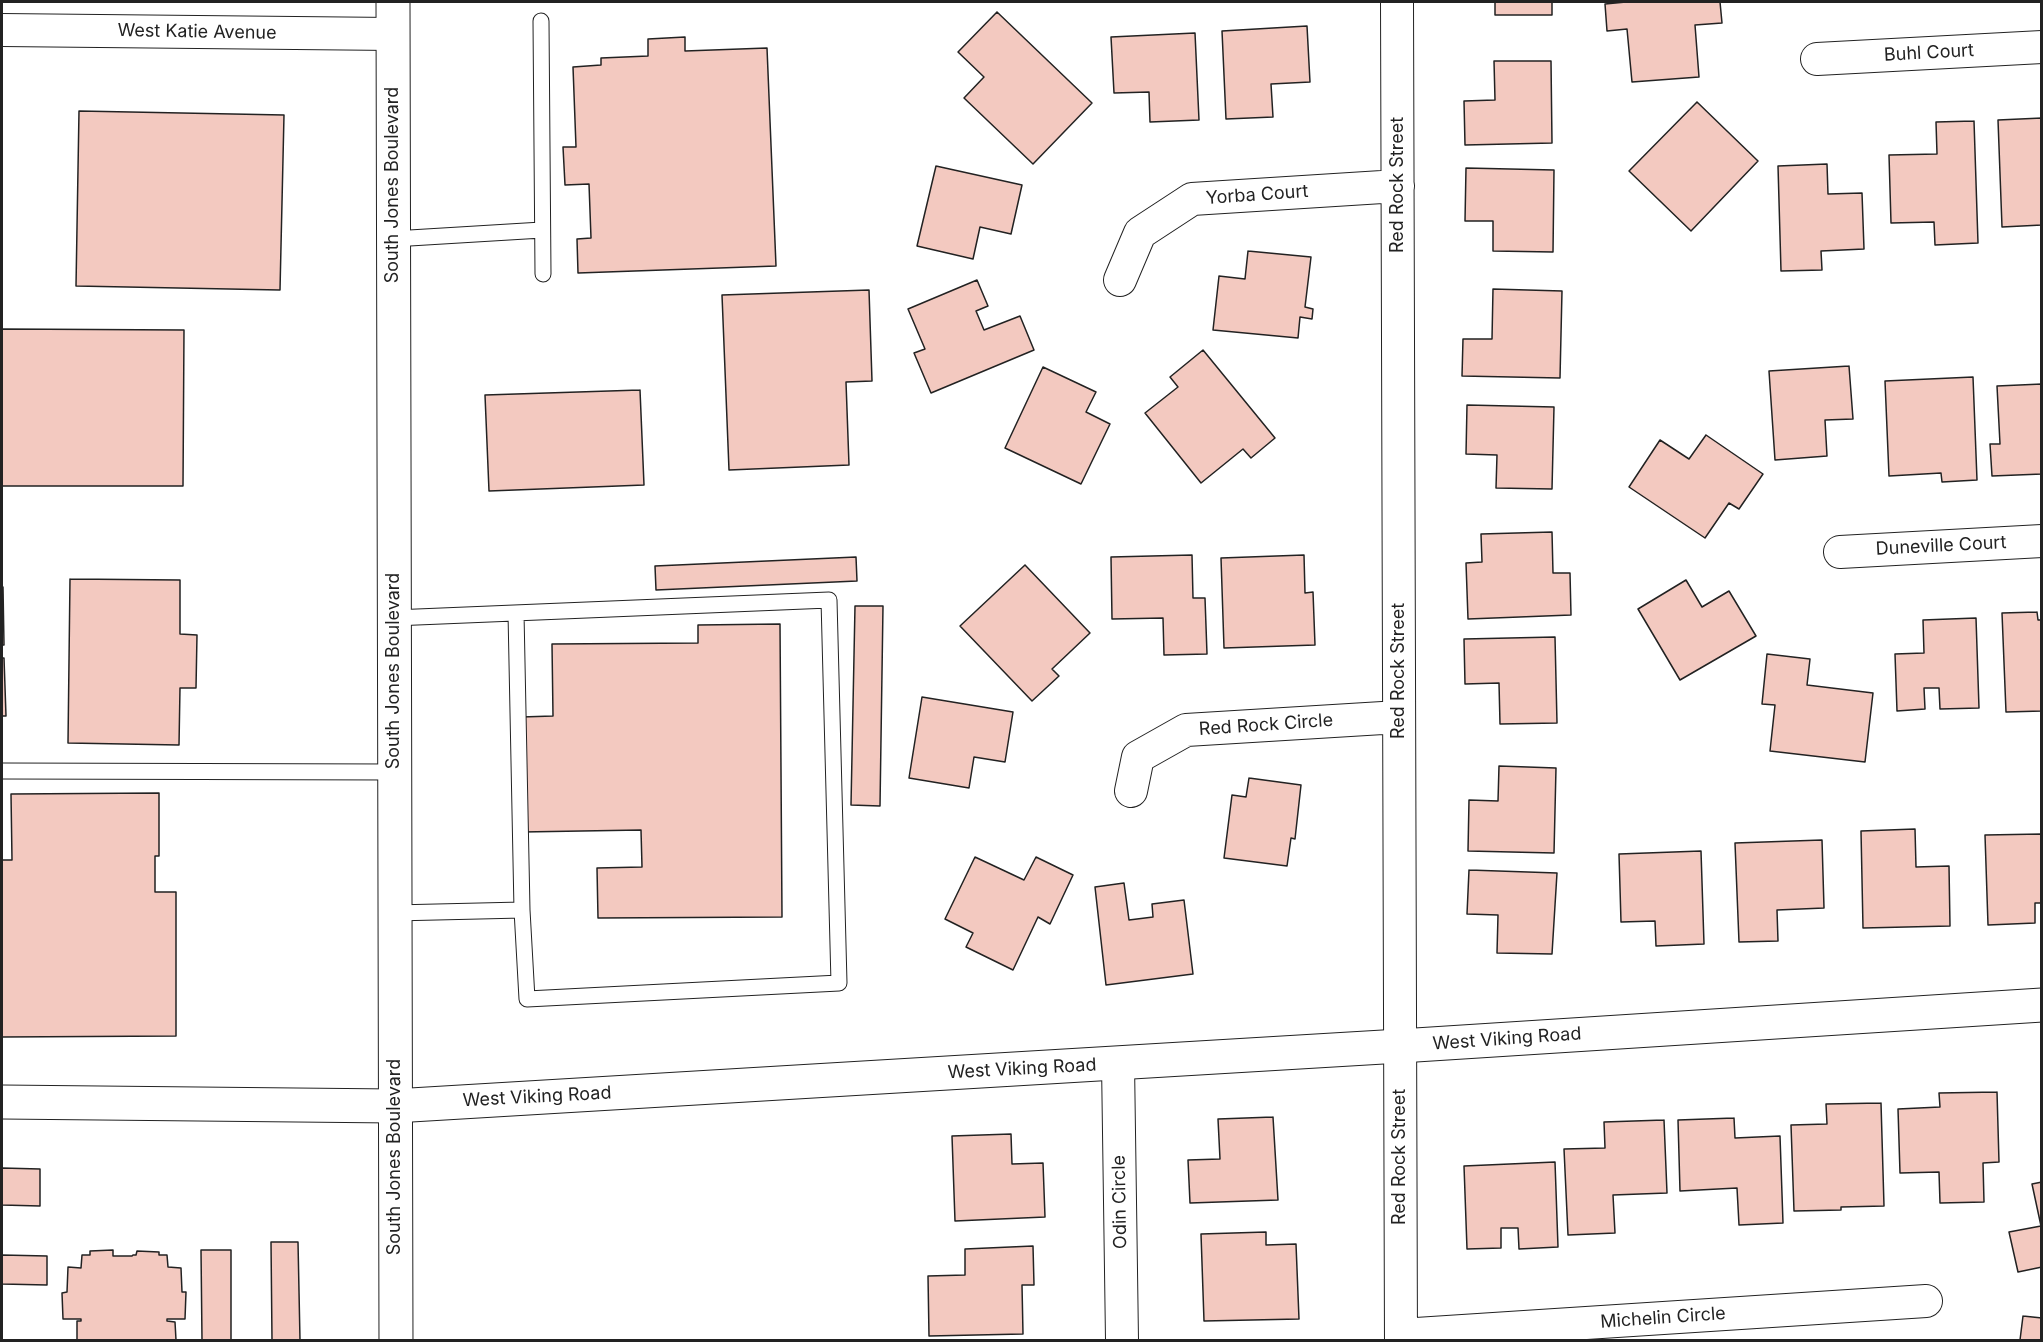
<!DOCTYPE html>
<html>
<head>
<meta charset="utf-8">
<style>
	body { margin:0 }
	#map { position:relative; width:2043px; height:1342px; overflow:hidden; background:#fff; font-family:Inter,sans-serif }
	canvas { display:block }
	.frame { position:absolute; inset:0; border:3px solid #222; pointer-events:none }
</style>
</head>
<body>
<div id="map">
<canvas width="2043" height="1342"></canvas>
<div class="frame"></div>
</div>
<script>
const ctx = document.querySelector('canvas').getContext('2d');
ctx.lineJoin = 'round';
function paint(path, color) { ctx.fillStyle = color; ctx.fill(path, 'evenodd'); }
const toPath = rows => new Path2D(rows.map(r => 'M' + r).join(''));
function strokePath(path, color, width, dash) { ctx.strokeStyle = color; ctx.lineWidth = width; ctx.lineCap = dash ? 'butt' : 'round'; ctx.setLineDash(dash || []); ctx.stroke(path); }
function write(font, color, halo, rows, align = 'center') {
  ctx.font = font + ' Inter,sans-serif'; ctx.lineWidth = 4.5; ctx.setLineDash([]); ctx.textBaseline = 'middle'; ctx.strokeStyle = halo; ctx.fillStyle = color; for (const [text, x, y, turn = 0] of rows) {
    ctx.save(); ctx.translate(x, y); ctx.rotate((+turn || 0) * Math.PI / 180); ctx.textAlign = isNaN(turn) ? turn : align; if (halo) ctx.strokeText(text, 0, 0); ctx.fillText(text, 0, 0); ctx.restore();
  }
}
const building = toPath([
	[1495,2,1552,2,1552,15,1495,15,1495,2],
	[1626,2,1720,2,1722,23,1695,25,1699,77,1632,82,1627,29,1607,31,1605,4,1626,2],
	[997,12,1092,103,1033,164,964,98,984,77,958,52,997,12],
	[1307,26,1310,82,1271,84,1273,117,1226,119,1222,31,1307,26],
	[1195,33,1199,120,1150,122,1149,92,1114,93,1111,37,1195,33],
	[685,37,685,51,767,48,776,266,578,273,577,239,591,238,589,184,565,185,563,147,576,147,573,67,601,65,601,58,648,56,648,39,685,37],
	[1494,61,1551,61,1552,143,1465,145,1464,101,1495,100,1494,61],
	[1697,102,1758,161,1691,231,1629,171,1697,102],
	[79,111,284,115,280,290,76,286,79,111],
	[2042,118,2042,225,2002,227,1998,120,2042,118],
	[1974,121,1978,243,1935,245,1934,222,1891,223,1889,155,1937,154,1936,122,1974,121],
	[1827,164,1828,194,1862,193,1864,249,1821,251,1822,270,1781,271,1778,166,1827,164],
	[936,166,1022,185,1011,234,980,227,973,259,917,246,936,166],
	[1466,168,1554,170,1553,252,1493,251,1493,221,1465,221,1466,168],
	[1248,251,1311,257,1305,307,1313,309,1312,319,1300,317,1298,338,1213,330,1219,276,1245,279,1248,251],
	[977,280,988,306,976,311,984,330,1020,316,1034,350,931,393,914,353,925,349,908,309,977,280],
	[1493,289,1562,291,1560,378,1462,376,1463,339,1492,339,1493,289],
	[869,290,872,381,846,382,849,465,729,470,722,295,869,290],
	[2,329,184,330,183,486,2,486,2,329],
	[1203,350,1275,438,1251,458,1243,449,1201,483,1145,413,1178,387,1170,377,1203,350],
	[1849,366,1853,419,1825,420,1827,456,1775,460,1769,371,1849,366],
	[1043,367,1096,392,1086,412,1110,424,1081,484,1005,448,1043,367],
	[1973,377,1977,480,1942,482,1941,473,1889,476,1885,381,1973,377],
	[2042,384,2042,474,1992,476,1990,444,2000,444,1997,386,2042,384],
	[640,390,644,485,489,491,485,395,640,390],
	[1467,405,1554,407,1552,489,1496,488,1497,455,1466,454,1467,405],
	[1706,435,1763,474,1739,509,1729,503,1705,538,1629,487,1660,440,1689,459,1706,435],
	[1552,532,1553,573,1570,573,1571,615,1468,619,1466,563,1482,562,1481,534,1552,532],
	[1192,555,1193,598,1205,598,1207,654,1164,655,1163,618,1112,619,1111,557,1192,555],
	[1304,555,1305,593,1313,592,1315,645,1224,648,1221,558,1304,555],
	[856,557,857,581,656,590,655,566,856,557],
	[1025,565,1090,633,1052,669,1059,676,1032,701,960,626,1025,565],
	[70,579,180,580,180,634,197,635,196,688,180,688,179,745,68,743,70,579],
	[1686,580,1702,607,1729,591,1756,636,1680,680,1638,609,1686,580],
	[2,587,3,587,4,645,2,645,2,587],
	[855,606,883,606,880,806,851,805,855,606],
	[2037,612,2038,620,2042,620,2042,711,2006,712,2002,613,2037,612],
	[1976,618,1979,708,1940,709,1939,688,1924,688,1925,709,1897,711,1895,654,1924,653,1923,620,1976,618],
	[780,624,782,917,598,918,597,868,642,867,641,830,522,832,521,717,553,716,552,644,698,643,698,625,780,624],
	[1555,637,1557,723,1500,724,1499,683,1465,684,1464,639,1555,637],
	[1767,654,1810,659,1807,685,1873,693,1865,762,1770,751,1775,705,1762,704,1767,654],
	[2,658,4,658,6,716,2,716,2,658],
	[922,697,1013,712,1005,762,974,757,969,788,909,778,922,697],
	[1499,766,1556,768,1554,853,1468,851,1469,800,1498,801,1499,766],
	[1249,778,1301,785,1295,839,1291,838,1287,866,1224,858,1232,795,1246,797,1249,778],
	[159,793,159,856,155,856,155,892,176,892,176,1036,2,1037,2,860,12,860,11,794,159,793],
	[1915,829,1916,867,1949,866,1950,926,1863,928,1861,831,1915,829],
	[2042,834,2042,903,2035,903,2035,923,1988,925,1985,835,2042,834],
	[1822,840,1824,908,1777,910,1778,941,1739,942,1735,843,1822,840],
	[1701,851,1704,944,1656,946,1655,921,1621,922,1619,854,1701,851],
	[975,857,1024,880,1036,857,1073,875,1050,924,1038,917,1013,970,966,947,973,933,945,919,975,857],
	[1469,870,1557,873,1552,954,1497,953,1498,915,1467,914,1469,870],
	[1124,883,1129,920,1153,917,1152,904,1184,900,1193,974,1106,985,1095,887,1124,883],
	[1997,1092,1999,1162,1983,1163,1984,1202,1940,1203,1939,1172,1900,1173,1898,1109,1940,1107,1939,1093,1997,1092],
	[1881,1103,1884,1206,1841,1207,1841,1210,1794,1211,1791,1125,1827,1124,1826,1104,1881,1103],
	[1273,1117,1278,1200,1190,1203,1188,1160,1220,1159,1218,1119,1273,1117],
	[1734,1118,1735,1138,1780,1136,1783,1223,1739,1225,1737,1188,1680,1191,1678,1120,1734,1118],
	[1664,1120,1667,1193,1613,1195,1615,1233,1568,1235,1564,1149,1605,1148,1604,1122,1664,1120],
	[1011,1134,1012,1164,1043,1163,1045,1217,955,1221,952,1136,1011,1134],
	[1555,1162,1558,1247,1519,1249,1518,1228,1501,1228,1501,1248,1467,1249,1464,1166,1555,1162],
	[2,1168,40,1169,40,1206,2,1205,2,1168],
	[2042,1182,2042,1267,2018,1272,2009,1232,2041,1226,2032,1184,2042,1182],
	[1266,1232,1266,1245,1296,1244,1299,1319,1204,1321,1201,1234,1266,1232],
	[271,1242,298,1242,300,1340,272,1340,271,1242],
	[1033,1246,1034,1285,1022,1285,1023,1334,929,1336,928,1276,965,1275,965,1249,1033,1246],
	[113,1250,113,1256,132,1256,133,1255,136,1255,137,1251,159,1252,159,1255,167,1255,168,1267,181,1268,182,1292,186,1292,185,1319,167,1319,167,1321,175,1322,176,1340,77,1340,77,1321,81,1321,81,1319,63,1319,62,1293,67,1292,68,1267,81,1268,82,1255,90,1255,90,1251,113,1250],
	[201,1250,231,1250,231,1340,202,1340,201,1250],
	[2,1255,47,1256,47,1285,2,1284,2,1255],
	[2023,1316,2042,1318,2042,1340,2020,1340,2023,1316]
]);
paint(building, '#f3c9c0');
strokePath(building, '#222', 1.5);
const service = toPath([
	[541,21,543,274],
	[393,239,542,230],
	[516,613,522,910],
	[393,618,829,600,839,983,527,999,522,910,394,913],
	[2,771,394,772]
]);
const minor = toPath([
	[1397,2,1401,1340],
	[2,30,393,34],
	[1817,59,2042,47],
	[1120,280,1140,233,1192,199,1398,186],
	[1840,552,2042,541],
	[1131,791,1138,757,1186,730,1399,717],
	[1118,1063,1122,1340],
	[1401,1335,1926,1301]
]);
const tertiary = toPath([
	[2,1102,394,1106,1400,1046,2042,1005]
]);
const primary = toPath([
	[393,2,396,1340]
]);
strokePath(service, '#222', 17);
strokePath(minor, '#222', 34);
strokePath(tertiary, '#222', 35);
strokePath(primary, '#222', 35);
strokePath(service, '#fff', 15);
strokePath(minor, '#fff', 32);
strokePath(tertiary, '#fff', 33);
strokePath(primary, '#fff', 33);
write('18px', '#222', '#fff', [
	["West Katie Avenue",197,32,1],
	["Buhl Court",1929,53,-3],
	["South Jones Boulevard",393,185,-90],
	["Red Rock Street",1398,185,-90],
	["Yorba Court",1257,195,-4],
	["Duneville Court",1941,546,-3],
	["South Jones Boulevard",394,671,-90],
	["Red Rock Street",1399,671,-90],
	["Red Rock Circle",1266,725,-4],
	["West Viking Road",1507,1039,-4],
	["West Viking Road",1022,1069,-3],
	["West Viking Road",537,1097,-3],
	["South Jones Boulevard",395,1157,-90],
	["Red Rock Street",1400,1157,-90],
	["Odin Circle",1120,1202,-91],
	["Michelin Circle",1663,1318,-4]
]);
</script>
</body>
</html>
